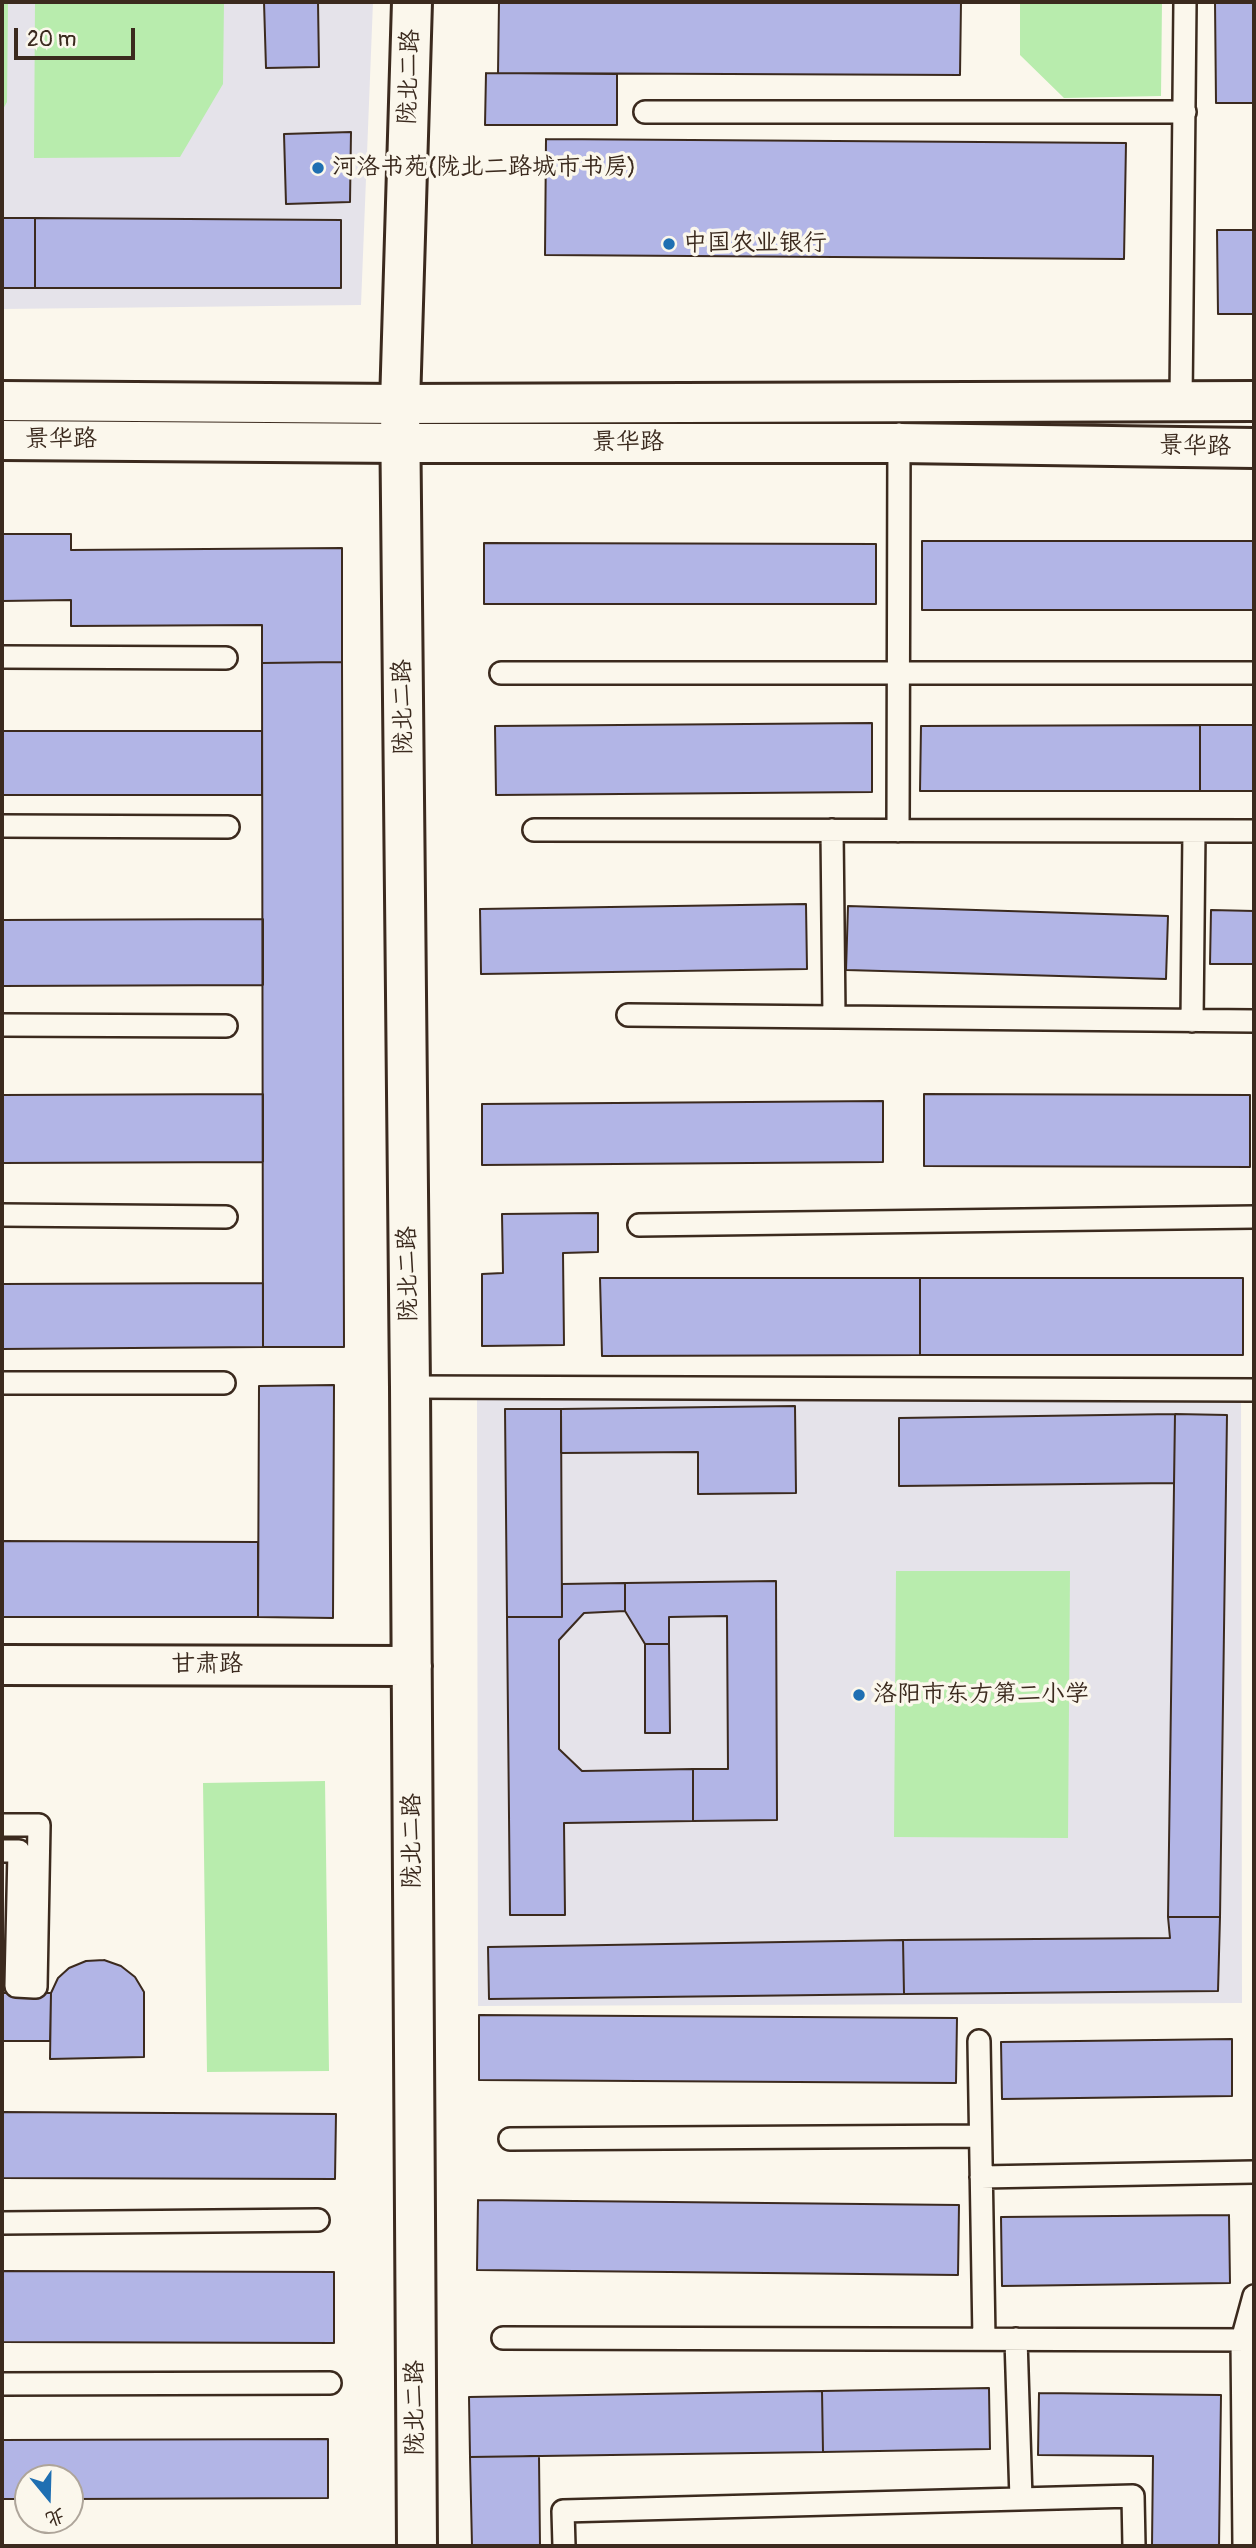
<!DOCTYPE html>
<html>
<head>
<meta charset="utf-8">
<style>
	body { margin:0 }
	#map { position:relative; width:1256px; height:2548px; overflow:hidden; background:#fbf7ec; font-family:Pangolin,"LXGW WenKai TC",sans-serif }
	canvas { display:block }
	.frame { position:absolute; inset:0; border:4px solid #3b2a1e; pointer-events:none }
	.north { position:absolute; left:14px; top:2464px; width:70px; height:70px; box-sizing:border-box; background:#fbf7ec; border:2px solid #aea59a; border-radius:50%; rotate:161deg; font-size:19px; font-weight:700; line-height:28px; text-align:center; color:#3b2a1e }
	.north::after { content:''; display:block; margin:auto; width:24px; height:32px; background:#1f6fb2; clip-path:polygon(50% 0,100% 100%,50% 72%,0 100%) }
	.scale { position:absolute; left:14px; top:28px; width:121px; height:32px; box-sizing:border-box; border:4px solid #3b2a1e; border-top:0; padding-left:9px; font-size:21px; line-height:24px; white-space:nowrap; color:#3b2a1e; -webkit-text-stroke:5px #fbf7ec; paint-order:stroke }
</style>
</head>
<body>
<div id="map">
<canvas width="1256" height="2548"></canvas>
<div class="frame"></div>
<div class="north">北</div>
<div class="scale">20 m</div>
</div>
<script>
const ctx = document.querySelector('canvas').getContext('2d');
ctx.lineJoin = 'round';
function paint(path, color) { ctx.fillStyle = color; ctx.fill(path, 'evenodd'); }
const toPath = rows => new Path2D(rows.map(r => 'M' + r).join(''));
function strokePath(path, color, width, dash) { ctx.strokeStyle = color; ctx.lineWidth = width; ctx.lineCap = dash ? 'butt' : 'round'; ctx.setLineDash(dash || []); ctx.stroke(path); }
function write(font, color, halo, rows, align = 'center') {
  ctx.font = font + ' Pangolin,"LXGW WenKai TC",sans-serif'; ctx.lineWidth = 7; ctx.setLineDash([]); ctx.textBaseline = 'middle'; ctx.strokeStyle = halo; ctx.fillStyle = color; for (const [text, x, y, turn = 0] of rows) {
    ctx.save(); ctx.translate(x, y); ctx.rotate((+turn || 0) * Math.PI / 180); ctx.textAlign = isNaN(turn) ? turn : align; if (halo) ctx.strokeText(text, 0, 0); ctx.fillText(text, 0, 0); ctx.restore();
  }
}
paint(toPath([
	[2,2,373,2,361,305,2,309],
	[1241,1384,1242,2003,478,2006,477,1386]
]), '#e5e3ea');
paint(toPath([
	[2,2,8,2,7,102,2,111],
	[35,2,224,2,223,84,180,157,34,158],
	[1020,2,1162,2,1161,96,1064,98,1020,55],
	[896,1571,1070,1571,1068,1838,894,1837],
	[325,1781,329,2071,207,2072,203,1783]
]), '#b8ecad');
const building = toPath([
	[264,2,318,2,319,67,266,68,264,2],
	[499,2,961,2,960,75,498,73,499,2],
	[1215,2,1254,2,1254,103,1216,103,1215,2],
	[486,73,617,74,617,125,485,125,486,73],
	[351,132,350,202,286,204,284,134,351,132],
	[546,139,1126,143,1124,259,545,255,546,139],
	[2,218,35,218,35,288,2,288,2,218],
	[35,218,341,220,341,288,35,288,35,218],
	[1217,230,1254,230,1254,314,1218,314,1217,230],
	[2,534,71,534,71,550,342,548,342,662,262,663,262,625,71,626,71,600,2,601,2,534],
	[922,541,1254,541,1254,610,922,610,922,541],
	[484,543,876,544,876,604,484,604,484,543],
	[342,662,344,1347,263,1347,262,663,342,662],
	[872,723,872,792,496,795,495,726,872,723],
	[1200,725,1200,791,920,791,921,726,1200,725],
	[1200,725,1254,725,1254,791,1200,791,1200,725],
	[2,731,262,731,262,795,2,795,2,731],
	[806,904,807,969,481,974,480,909,806,904],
	[848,906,1168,916,1166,979,846,970,848,906],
	[1211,910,1254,911,1254,964,1210,964,1211,910],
	[263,919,263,985,2,986,2,920,263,919],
	[263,1094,263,1162,2,1163,2,1095,263,1094],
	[924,1094,1250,1095,1250,1167,924,1166,924,1094],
	[883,1101,883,1162,482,1165,482,1104,883,1101],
	[598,1213,598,1252,563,1253,564,1345,482,1346,482,1274,503,1273,502,1214,598,1213],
	[600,1278,920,1278,920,1355,602,1356,600,1278],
	[920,1278,1243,1278,1243,1355,920,1355,920,1278],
	[263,1283,263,1347,2,1349,2,1284,263,1283],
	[334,1385,333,1618,258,1617,259,1386,334,1385],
	[795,1406,796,1493,698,1494,698,1452,561,1453,561,1409,795,1406],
	[505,1409,561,1409,562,1617,507,1617,505,1409],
	[1175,1414,1174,1483,899,1486,899,1418,1175,1414],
	[1175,1414,1227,1415,1220,1917,1168,1917,1175,1414],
	[2,1541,258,1542,258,1617,2,1617,2,1541],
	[776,1581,777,1820,693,1821,693,1769,728,1769,727,1616,669,1617,669,1644,645,1644,625,1611,625,1583,776,1581],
	[625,1583,625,1611,584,1613,559,1640,559,1749,582,1771,693,1769,693,1821,564,1823,565,1915,510,1915,507,1617,562,1617,562,1584,625,1583],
	[645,1644,669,1644,670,1733,645,1733,645,1644],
	[1168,1917,1220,1917,1218,1991,904,1994,903,1940,1170,1938,1168,1917],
	[903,1940,904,1994,489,1999,488,1947,903,1940],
	[104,1960,121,1966,135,1977,144,1992,144,2057,50,2059,51,1993,58,1978,69,1968,86,1961,104,1960],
	[2,1993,51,1993,50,2041,2,2041,2,1993],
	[479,2015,957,2018,956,2083,479,2080,479,2015],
	[1232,2039,1232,2096,1002,2099,1001,2042,1232,2039],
	[2,2112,336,2114,335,2179,2,2178,2,2112],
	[478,2200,959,2205,958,2275,477,2270,478,2200],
	[1229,2215,1230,2283,1002,2286,1001,2217,1229,2215],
	[2,2271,334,2272,334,2343,2,2342,2,2271],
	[989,2388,990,2449,823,2452,822,2391,989,2388],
	[822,2391,823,2452,470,2457,469,2397,822,2391],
	[1039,2393,1221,2395,1219,2546,1152,2546,1153,2456,1038,2455,1039,2393],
	[328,2439,328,2498,70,2499,70,2478,28,2478,28,2499,2,2499,2,2440,328,2439],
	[539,2456,540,2546,472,2546,470,2457,539,2456]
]);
paint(building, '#b2b5e6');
strokePath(building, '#3b2a1e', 2);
const service = toPath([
	[645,112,1185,112],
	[1181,401,1185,2],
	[2,657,226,658],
	[501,673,1254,673],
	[2,826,228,827],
	[534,830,1254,831],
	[832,830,834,1017],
	[898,831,899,434],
	[628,1015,1254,1021],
	[1192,1021,1194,831],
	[2,1025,226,1026],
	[2,1215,226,1217],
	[639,1225,1254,1217],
	[2,1383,224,1383],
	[410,1387,1254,1390],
	[2,1825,39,1825,36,1987],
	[2,1851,19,1851,16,1986,34,1987],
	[979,2041,984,2339],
	[510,2139,980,2136],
	[981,2177,1254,2172],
	[2,2223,318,2220],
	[503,2338,1254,2340],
	[1016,2339,1021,2499],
	[2,2384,330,2383],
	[564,2546,563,2511,1133,2496,1134,2546],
	[1244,2546,1242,2340,1254,2296]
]);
const minor = toPath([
	[412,2,400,404,410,1387,417,2546],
	[2,1665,412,1666]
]);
const secondary = toPath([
	[2,401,400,404,1254,401],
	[2,440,402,443,899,443,1254,448]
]);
strokePath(service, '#3b2a1e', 26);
strokePath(minor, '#3b2a1e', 44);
strokePath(secondary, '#3b2a1e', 44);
strokePath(service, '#fbf7ec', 21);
strokePath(minor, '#fbf7ec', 38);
strokePath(secondary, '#fbf7ec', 38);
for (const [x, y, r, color] of [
	[318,168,7,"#1f6fb2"],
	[669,244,7,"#1f6fb2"],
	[859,1695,7,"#1f6fb2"]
]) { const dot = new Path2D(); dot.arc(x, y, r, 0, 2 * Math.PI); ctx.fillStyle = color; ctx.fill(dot); strokePath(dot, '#fbf7ec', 2.5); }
write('24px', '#3b2a1e', '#fbf7ec', [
	["陇北二路",410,77,-88],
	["景华路",61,440],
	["景华路",628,443],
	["景华路",1195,447,1],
	["陇北二路",404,707,-91],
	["陇北二路",409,1274,-91],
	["甘肃路",207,1665],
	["陇北二路",413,1841,-90],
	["陇北二路",416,2408,-90]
]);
write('24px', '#3b2a1e', '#fbf7ec', [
	["河洛书苑(陇北二路城市书房)",332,168],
	["中国农业银行",683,244],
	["洛阳市东方第二小学",873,1695]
], 'left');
</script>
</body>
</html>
